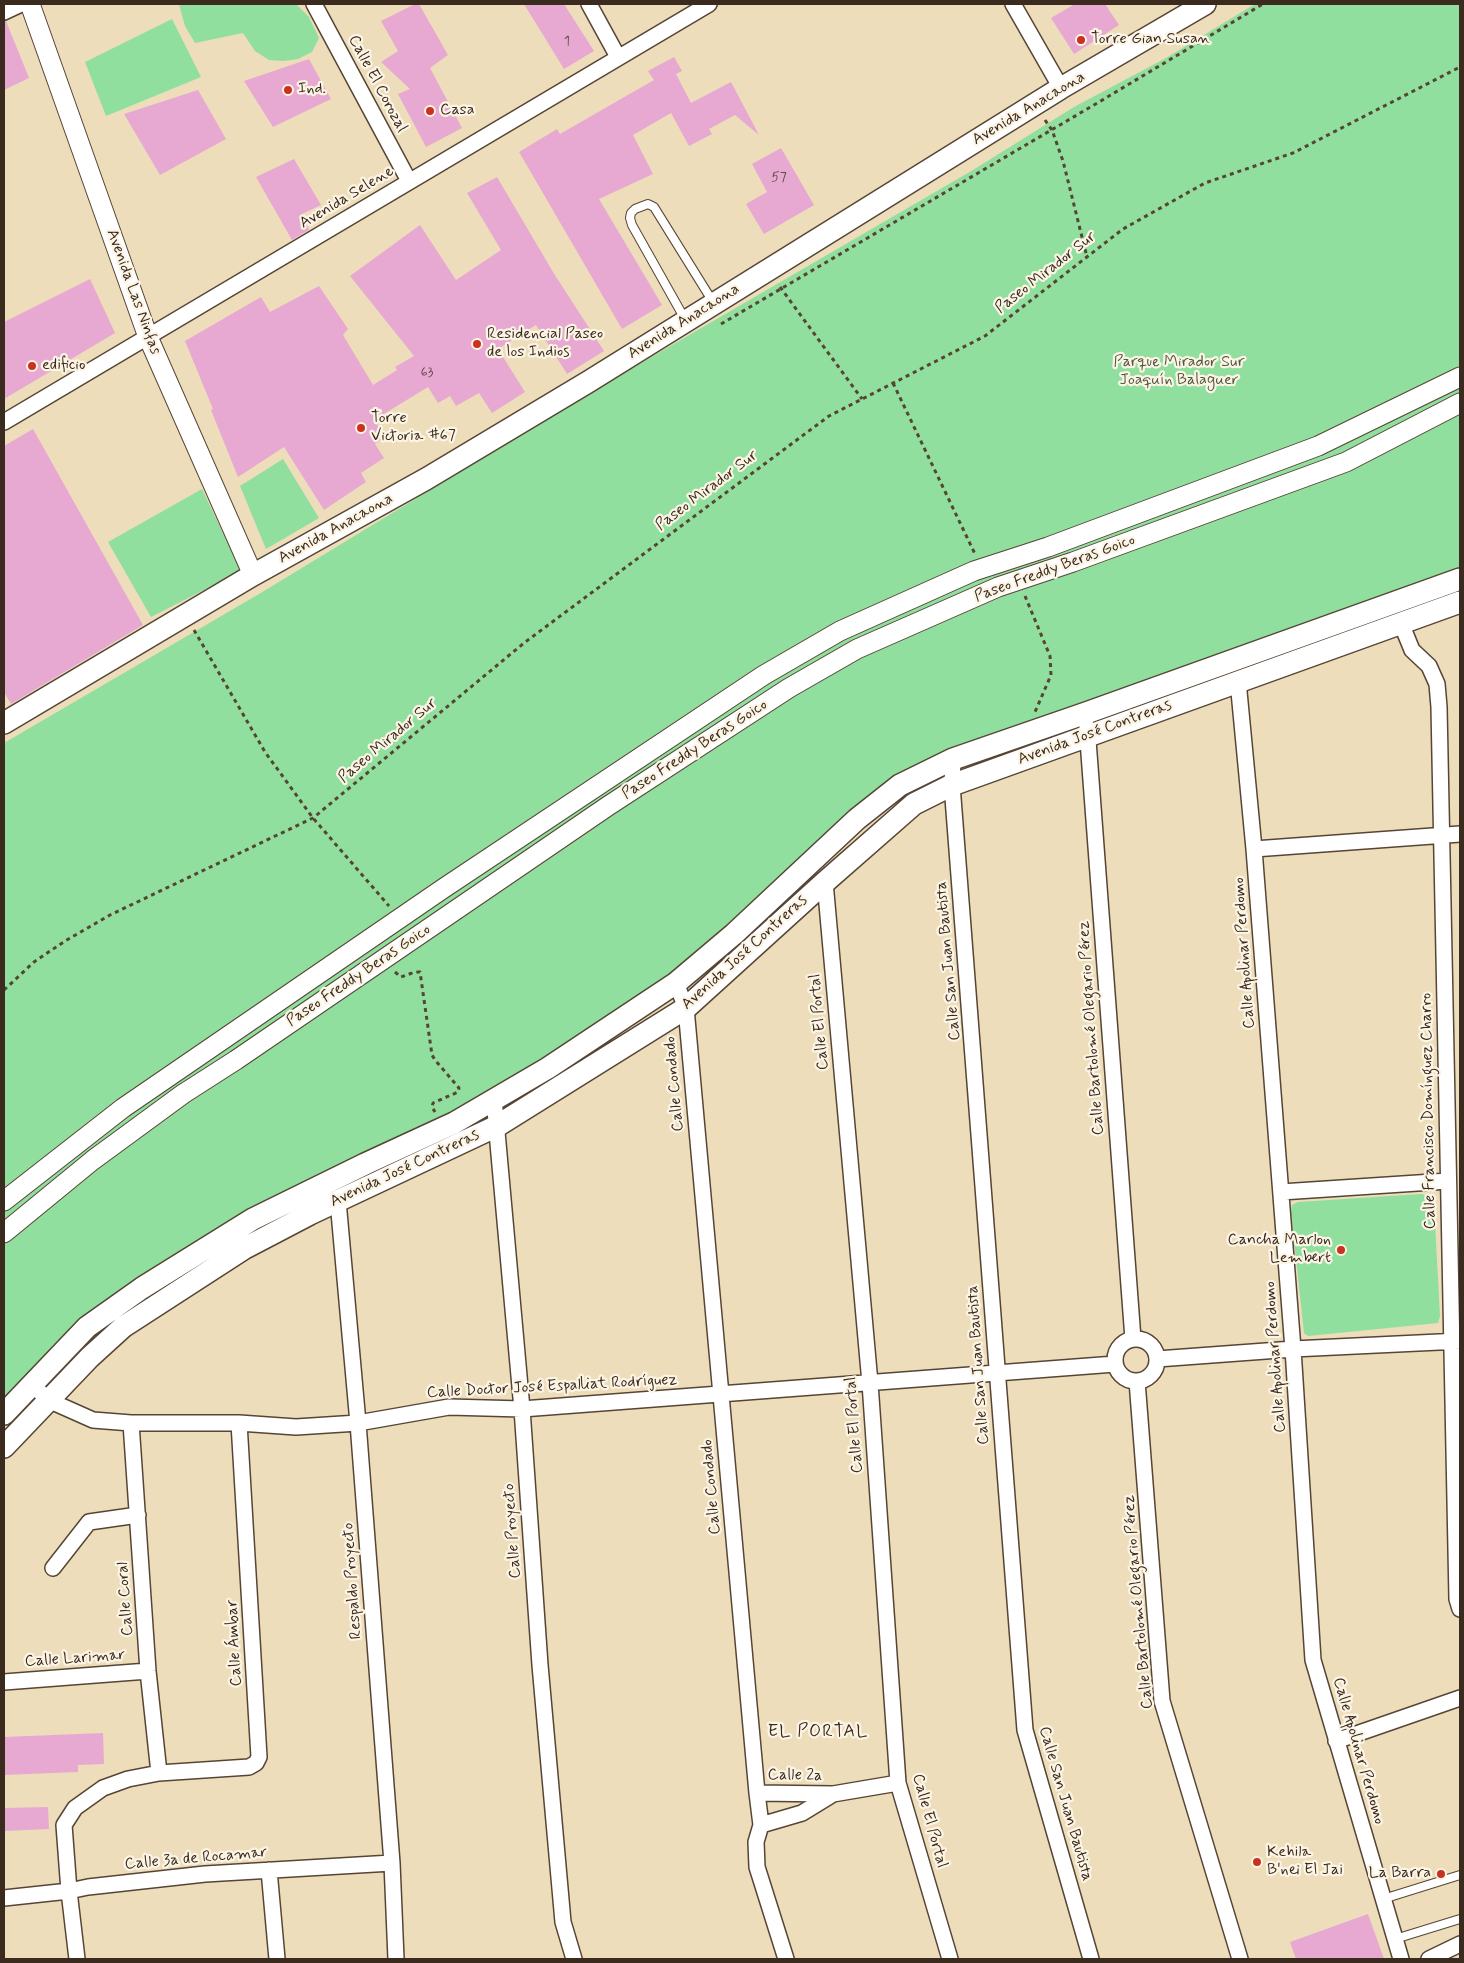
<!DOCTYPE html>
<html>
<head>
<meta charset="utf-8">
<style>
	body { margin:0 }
	#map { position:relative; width:1464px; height:1963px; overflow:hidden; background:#edddba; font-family:Mynerve,sans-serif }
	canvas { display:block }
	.frame { position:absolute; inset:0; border:5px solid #3b2a1e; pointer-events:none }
</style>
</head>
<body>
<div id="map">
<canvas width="1464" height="1963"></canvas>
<div class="frame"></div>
</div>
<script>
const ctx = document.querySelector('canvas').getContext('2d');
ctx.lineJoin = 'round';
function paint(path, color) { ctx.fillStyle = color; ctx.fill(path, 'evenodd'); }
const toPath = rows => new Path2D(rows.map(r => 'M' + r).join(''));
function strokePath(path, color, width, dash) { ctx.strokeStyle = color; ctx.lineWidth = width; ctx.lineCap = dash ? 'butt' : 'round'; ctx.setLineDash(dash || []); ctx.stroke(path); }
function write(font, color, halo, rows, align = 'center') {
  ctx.font = font + ' Mynerve,sans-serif'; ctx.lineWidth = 4.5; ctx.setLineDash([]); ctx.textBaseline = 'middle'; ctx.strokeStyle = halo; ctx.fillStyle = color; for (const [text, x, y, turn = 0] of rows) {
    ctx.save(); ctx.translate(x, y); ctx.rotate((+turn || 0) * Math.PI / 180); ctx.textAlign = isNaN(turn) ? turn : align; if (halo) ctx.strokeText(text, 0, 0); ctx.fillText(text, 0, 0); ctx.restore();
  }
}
paint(toPath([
	[179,4,296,4,309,17,319,38,312,52,298,59,283,61,269,60,255,51,243,33,195,43,185,26],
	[1255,4,1460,4,1460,570,937,757,682,968,611,1018,450,1115,249,1212,4,1402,4,743,259,594,593,391,973,170,1074,107,1166,58],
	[172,19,201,77,106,116,85,62],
	[283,459,319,518,266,549,240,486],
	[202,489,241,571,151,617,108,542],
	[1421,1194,1429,1196,1434,1204,1440,1316,1438,1323,1308,1336,1304,1333,1291,1213,1292,1205,1298,1202]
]), '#91df9e');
paint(toPath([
	[415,4,419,4,448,55,430,68,462,128,426,147,398,94,410,89,381,62,398,51,381,21],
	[524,4,564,4,594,51,564,69],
	[1075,4,1105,4,1119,25,1074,54,1051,18],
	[4,21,6,21,29,78,4,90],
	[674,57,682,71,676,74,691,103,731,82,759,135,735,115,709,129,712,134,689,146,671,113,633,135,653,174,599,199,662,305,622,329,519,152,557,129,560,134,654,80,648,71],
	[309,59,331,99,273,127,244,81],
	[198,90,226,139,160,175,124,114],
	[781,148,814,205,764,234,746,204,767,192,752,164],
	[294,159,321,205,302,214,309,230,292,240,256,177],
	[497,177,553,272,604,351,567,374,536,325,498,349,525,392,492,413,479,393,456,406,450,396,438,403,428,387,374,420,385,437,375,444,384,458,361,473,366,482,324,510,284,447,238,477,211,410,213,409,185,341,261,297,270,312,319,286,348,329,343,335,373,385,397,370,395,367,414,356,350,276,420,225,456,280,501,250,467,193],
	[90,279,115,333,4,399,4,322],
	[33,429,143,625,11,704,4,692,4,446],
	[103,1733,104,1764,78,1765,78,1772,4,1775,4,1737],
	[48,1807,49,1829,4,1831,4,1808],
	[1368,1914,1384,1959,1296,1959,1290,1942]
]), '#e7a9d2');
const service = toPath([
	[686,321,632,225,630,218,631,213,635,209,648,204,654,207,713,302],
	[1383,1899,1460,1875],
	[1395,1939,1460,1919]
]);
const minor = toPath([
	[314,4,409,181],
	[589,4,618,57],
	[1013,4,1061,88],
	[4,12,21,4],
	[4,422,709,4],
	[1401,623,1412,650,1429,666,1437,684,1439,707,1457,1599,1460,1609],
	[1238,681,1254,849,1293,1349,1313,1660,1401,1959],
	[1087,727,1133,1339],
	[953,759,952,785,1025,1730,1091,1959],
	[1254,849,1460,834],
	[825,882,870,1383,898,1783,950,1959],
	[676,983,686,1008,757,1793,761,1825,756,1842,757,1867,786,1959],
	[494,1099,522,1409,540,1665,563,1922,574,1959],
	[1281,1192,1448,1181],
	[338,1201,358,1423,392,1863,396,1959],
	'1115 1360a21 21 0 1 1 42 0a21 21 0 1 1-42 0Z',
	[1157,1359,1293,1349,1460,1341],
	[1137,1381,1162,1701,1240,1959],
	[32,1384,48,1400,93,1420,131,1423,239,1423,296,1427,358,1423,449,1407,522,1409,1115,1364],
	[131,1423,148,1671,159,1773],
	[53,1568,89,1522,138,1515],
	[4,1682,148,1671],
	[1336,1741,1460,1698],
	[757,1793,833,1794],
	[761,1825,802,1813,833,1794,898,1783],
	[269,1870,277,1959],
	[4,1898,69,1891,88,1887,205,1874,392,1863],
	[77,1959,69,1891,64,1825,75,1808,103,1788,128,1779,159,1773,249,1767,256,1763,259,1757,239,1423],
	[1429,1959,1460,1944]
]);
const tertiary = toPath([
	[30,4,148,337,253,575],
	[4,1201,123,1108,444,888,764,675,840,631,974,571,1048,547,1318,446,1460,377],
	[4,1233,93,1160,183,1094,236,1060,608,806,789,688,857,649,998,587,1073,562,1346,462,1460,403]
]);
const secondary = toPath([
	[4,723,253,575,426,479,588,382,1061,88,1205,4],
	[4,1414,87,1327,142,1288,253,1219,365,1164,454,1123,548,1068,676,983,734,934,857,819,900,785,953,759,1086,713,1460,579],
	[4,1447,90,1357,123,1327,245,1248,310,1214,497,1126,686,1008,825,882,914,804,952,785,1460,602]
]);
strokePath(service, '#564535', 10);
strokePath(minor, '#564535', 18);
strokePath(tertiary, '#564535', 21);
strokePath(secondary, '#564535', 24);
strokePath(toPath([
	[1045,120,1052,130,1063,161,1087,257],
	[780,287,862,399],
	[721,324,1099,102,1263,4],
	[893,383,975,554],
	[1025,596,1050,656,1051,675,1035,712],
	[194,630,265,752,313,818,389,906],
	[395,972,401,977,415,972,420,972,432,1055,435,1060,459,1088,458,1092,433,1103,432,1107,435,1112],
	[4,990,34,962,65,941,110,915,313,818,524,643,829,416,985,336,1123,229,1205,183,1293,153,1460,67]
]), '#564535', 3, [4, 4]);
strokePath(service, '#fff', 8);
strokePath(minor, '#fff', 15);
strokePath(tertiary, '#fff', 19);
strokePath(secondary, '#fff', 21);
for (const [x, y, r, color] of [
	[1081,40,5,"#c8321e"],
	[288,90,5,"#c8321e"],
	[430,111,5,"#c8321e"],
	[477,344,5,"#c8321e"],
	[32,366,5,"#c8321e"],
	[361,428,5,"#c8321e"],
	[1341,1250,5,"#c8321e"],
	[1257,1862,5,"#c8321e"],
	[1441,1874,5,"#c8321e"]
]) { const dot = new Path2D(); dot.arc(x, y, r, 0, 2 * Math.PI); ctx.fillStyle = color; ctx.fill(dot); strokePath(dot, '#fcf5e5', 2); }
write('14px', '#664a4b', null, [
	["1",567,42],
	["57",779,178],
	["63",427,373]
]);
write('16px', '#3b2a1e', '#fcf5e5', [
	["Torre Gian Susan",1091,40],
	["Ind.",298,90],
	["Casa",440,111],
	["Residencial Paseo",487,335],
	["de los Indios",487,353],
	["edificio",42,366],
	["Torre",371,419],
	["Victoria #67",371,437],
	["Cancha Marlon",1331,1241,"right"],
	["Lembert",1331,1259,"right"],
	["Kehila",1267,1853],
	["B'nei El Jai",1267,1871],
	["La Barra",1431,1874,"right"]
], 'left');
write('16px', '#3b2a1e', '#fcf5e5', [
	["Calle El Corozal",377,84,62],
	["Avenida Anacaona",1029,109,-31],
	["Avenida Selene",347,198,-31],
	["Paseo Mirador Sur",1046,273,-38],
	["Avenida Las Ninfas",133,292,70],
	["Avenida Anacaona",684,322,-32],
	["Paseo Mirador Sur",707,491,-37],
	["Avenida Anacaona",336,529,-29],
	["Paseo Freddy Beras Goico",1055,569,-20],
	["Avenida José Contreras",1095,733,-20],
	["Paseo Mirador Sur",388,741,-40],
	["Paseo Freddy Beras Goico",695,750,-33],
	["Avenida José Contreras",745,953,-42],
	["Calle Apolinar Perdomo",1245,953,-94],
	["Calle San Juan Bautista",949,961,-95],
	["Paseo Freddy Beras Goico",359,976,-34],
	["Calle El Portal",820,1022,-95],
	["Calle Bartolomé Olegario Pérez",1092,1028,-94],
	["Calle Condado",675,1084,-95],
	["Calle Francisco Domínguez Charro",1429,1111,-91],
	["Avenida José Contreras",405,1169,-25],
	["Calle Apolinar Perdomo",1276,1357,-94],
	["Calle San Juan Bautista",979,1365,-94],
	["Calle Doctor José Espalliat Rodríguez",552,1387,-3],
	["Calle El Portal",855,1425,-94],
	["Calle Condado",712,1487,-95],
	["Calle Proyecto",513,1531,-94],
	["Respaldo Proyecto",353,1581,-94],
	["Calle Coral",126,1599,-94],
	["Calle Bartolomé Olegario Pérez",1139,1602,-95],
	["Calle Ámbar",235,1643,-93],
	["Calle Larimar",75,1659,-4],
	["Calle Apolinar Perdomo",1358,1751,74],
	["Calle 2a",795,1776,1],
	["Calle San Juan Bautista",1065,1804,74],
	["Calle El Portal",929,1821,75],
	["Calle 3a de Rocamar",196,1859,-5]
]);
write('16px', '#50573e', '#fcf5e5', [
	["Parque Mirador Sur",1179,363],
	["Joaquín Balaguer",1179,381]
]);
ctx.letterSpacing = '1px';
write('18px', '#3b2a1e', '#fcf5e5', [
	["EL PORTAL",818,1732]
]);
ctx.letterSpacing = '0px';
</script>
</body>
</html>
